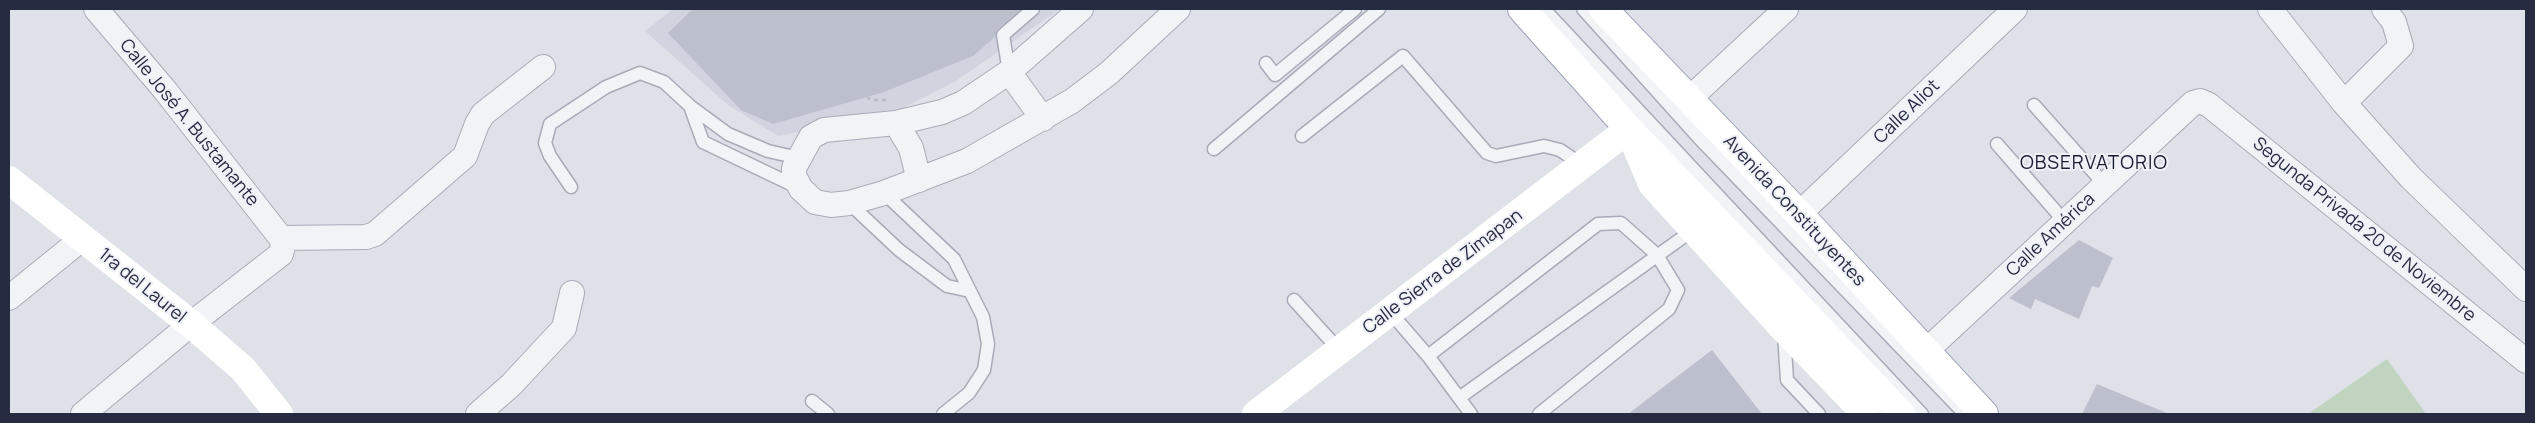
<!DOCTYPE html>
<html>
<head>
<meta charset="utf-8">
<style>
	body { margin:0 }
	#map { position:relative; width:2535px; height:423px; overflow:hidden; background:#dfe1e9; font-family:Manrope,sans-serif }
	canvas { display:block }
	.frame { position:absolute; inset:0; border:10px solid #272b41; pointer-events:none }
</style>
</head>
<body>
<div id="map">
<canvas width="2535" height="423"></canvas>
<div class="frame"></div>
</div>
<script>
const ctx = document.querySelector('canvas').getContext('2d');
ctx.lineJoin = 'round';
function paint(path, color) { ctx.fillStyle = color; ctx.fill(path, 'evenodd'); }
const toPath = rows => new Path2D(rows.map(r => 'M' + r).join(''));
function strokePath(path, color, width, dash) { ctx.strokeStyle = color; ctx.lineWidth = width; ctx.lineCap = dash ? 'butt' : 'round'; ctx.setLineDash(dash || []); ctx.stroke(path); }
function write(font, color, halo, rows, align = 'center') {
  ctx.font = font + ' Manrope,sans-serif'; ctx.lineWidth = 4; ctx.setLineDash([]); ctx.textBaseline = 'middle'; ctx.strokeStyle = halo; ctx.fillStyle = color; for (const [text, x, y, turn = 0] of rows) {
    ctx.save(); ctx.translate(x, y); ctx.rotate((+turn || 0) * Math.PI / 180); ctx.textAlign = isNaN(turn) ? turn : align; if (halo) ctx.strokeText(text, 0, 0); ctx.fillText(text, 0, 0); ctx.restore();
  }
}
paint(toPath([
	[673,9,1060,9,956,81,891,114,778,136,728,105,645,31]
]), '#d1d3de');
paint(toPath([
	[2387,359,2426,414,2308,414]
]), '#c1d4c0');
paint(toPath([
	[693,9,1021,9,998,29,995,37,973,56,884,92,773,124,741,110,668,33],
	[2079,240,2113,258,2099,288,2092,286,2079,319,2035,299,2031,309,2009,298],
	[1712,350,1762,414,1628,414],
	[2097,384,2169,414,2082,414]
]), '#bcbfcc');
const lane = toPath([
	[1544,9,1922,414],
	[1583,9,1699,138,1965,414],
	[1266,63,1275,75,1355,9],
	[1009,72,1003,35,1033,9],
	[2034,105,2105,185],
	[690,106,703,142,797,187],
	[1302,136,1403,56,1487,153,1496,156,1544,146,1560,150,1582,165],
	[1997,144,2065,222],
	[1214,149,1379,9],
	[571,187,550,156,545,143,550,124,606,87,640,73,664,82,690,106,728,134,768,151,799,158],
	[884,193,954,259,983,317,988,344,984,370,969,393,943,414],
	[849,203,899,250,947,286,970,291],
	[1294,300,1340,351],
	[1390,312,1428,356],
	[1784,334,1787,380,1819,414],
	[1459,398,1693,230],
	[812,401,828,414],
	[1471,414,1428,356,1598,224,1621,223,1657,255,1678,290,1669,309,1539,414]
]);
const street = toPath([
	[1081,9,1009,72,963,103,942,112,896,123,824,130,811,137,794,168,794,176,801,189,815,202,831,205,849,203,884,193,967,161,1072,101,1109,73,1178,9],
	[2270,9,2344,103,2411,178,2526,289],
	[1009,72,1043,119],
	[1688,100,1786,9],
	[2344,103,2401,46,2394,22,2384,9],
	[896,123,911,148,919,180],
	[1799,214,2015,9],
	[281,238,366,237,375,234,465,156,477,124,483,114,543,67],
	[9,298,83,238],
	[1926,351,2193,103,2200,101,2209,105,2526,361],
	[83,414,191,324,281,254,283,246,281,238,164,89,96,9],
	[478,414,511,385,564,328,572,293]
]);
const primary = toPath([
	[1522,9,1629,129,1901,414],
	[1603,9,1799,214,1984,414]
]);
strokePath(lane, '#a8aab7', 15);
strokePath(street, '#a8aab7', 26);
strokePath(primary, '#9ea2b6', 30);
strokePath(toPath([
	[867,97,871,100,887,100]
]), '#bdbfc8', 3, [4, 4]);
strokePath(lane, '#f2f3f7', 12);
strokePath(street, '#f2f3f7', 24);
strokePath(toPath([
	[9,180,191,324,243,369,279,414],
	[1256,414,1629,129,1652,184,1784,329,1866,414]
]), '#fff', 28);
strokePath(primary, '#fff', 28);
write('18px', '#272b41', '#eff1f7', [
	["Calle Aliot",1907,112,-44],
	["Calle José A. Bustamante",189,123,51],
	["Avenida Constituyentes",1794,211,47],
	["Segunda Privada 20 de Noviembre",2364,230,39],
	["Calle América",2051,235,-43],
	["Calle Sierra de Zimapan",1443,272,-37],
	["1ra del Laurel",142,286,39]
]);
ctx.letterSpacing = '1px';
write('19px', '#1a1d32', '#eff1f7', [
	["OBSERVATORIO",2094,164]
]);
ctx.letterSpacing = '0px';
</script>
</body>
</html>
